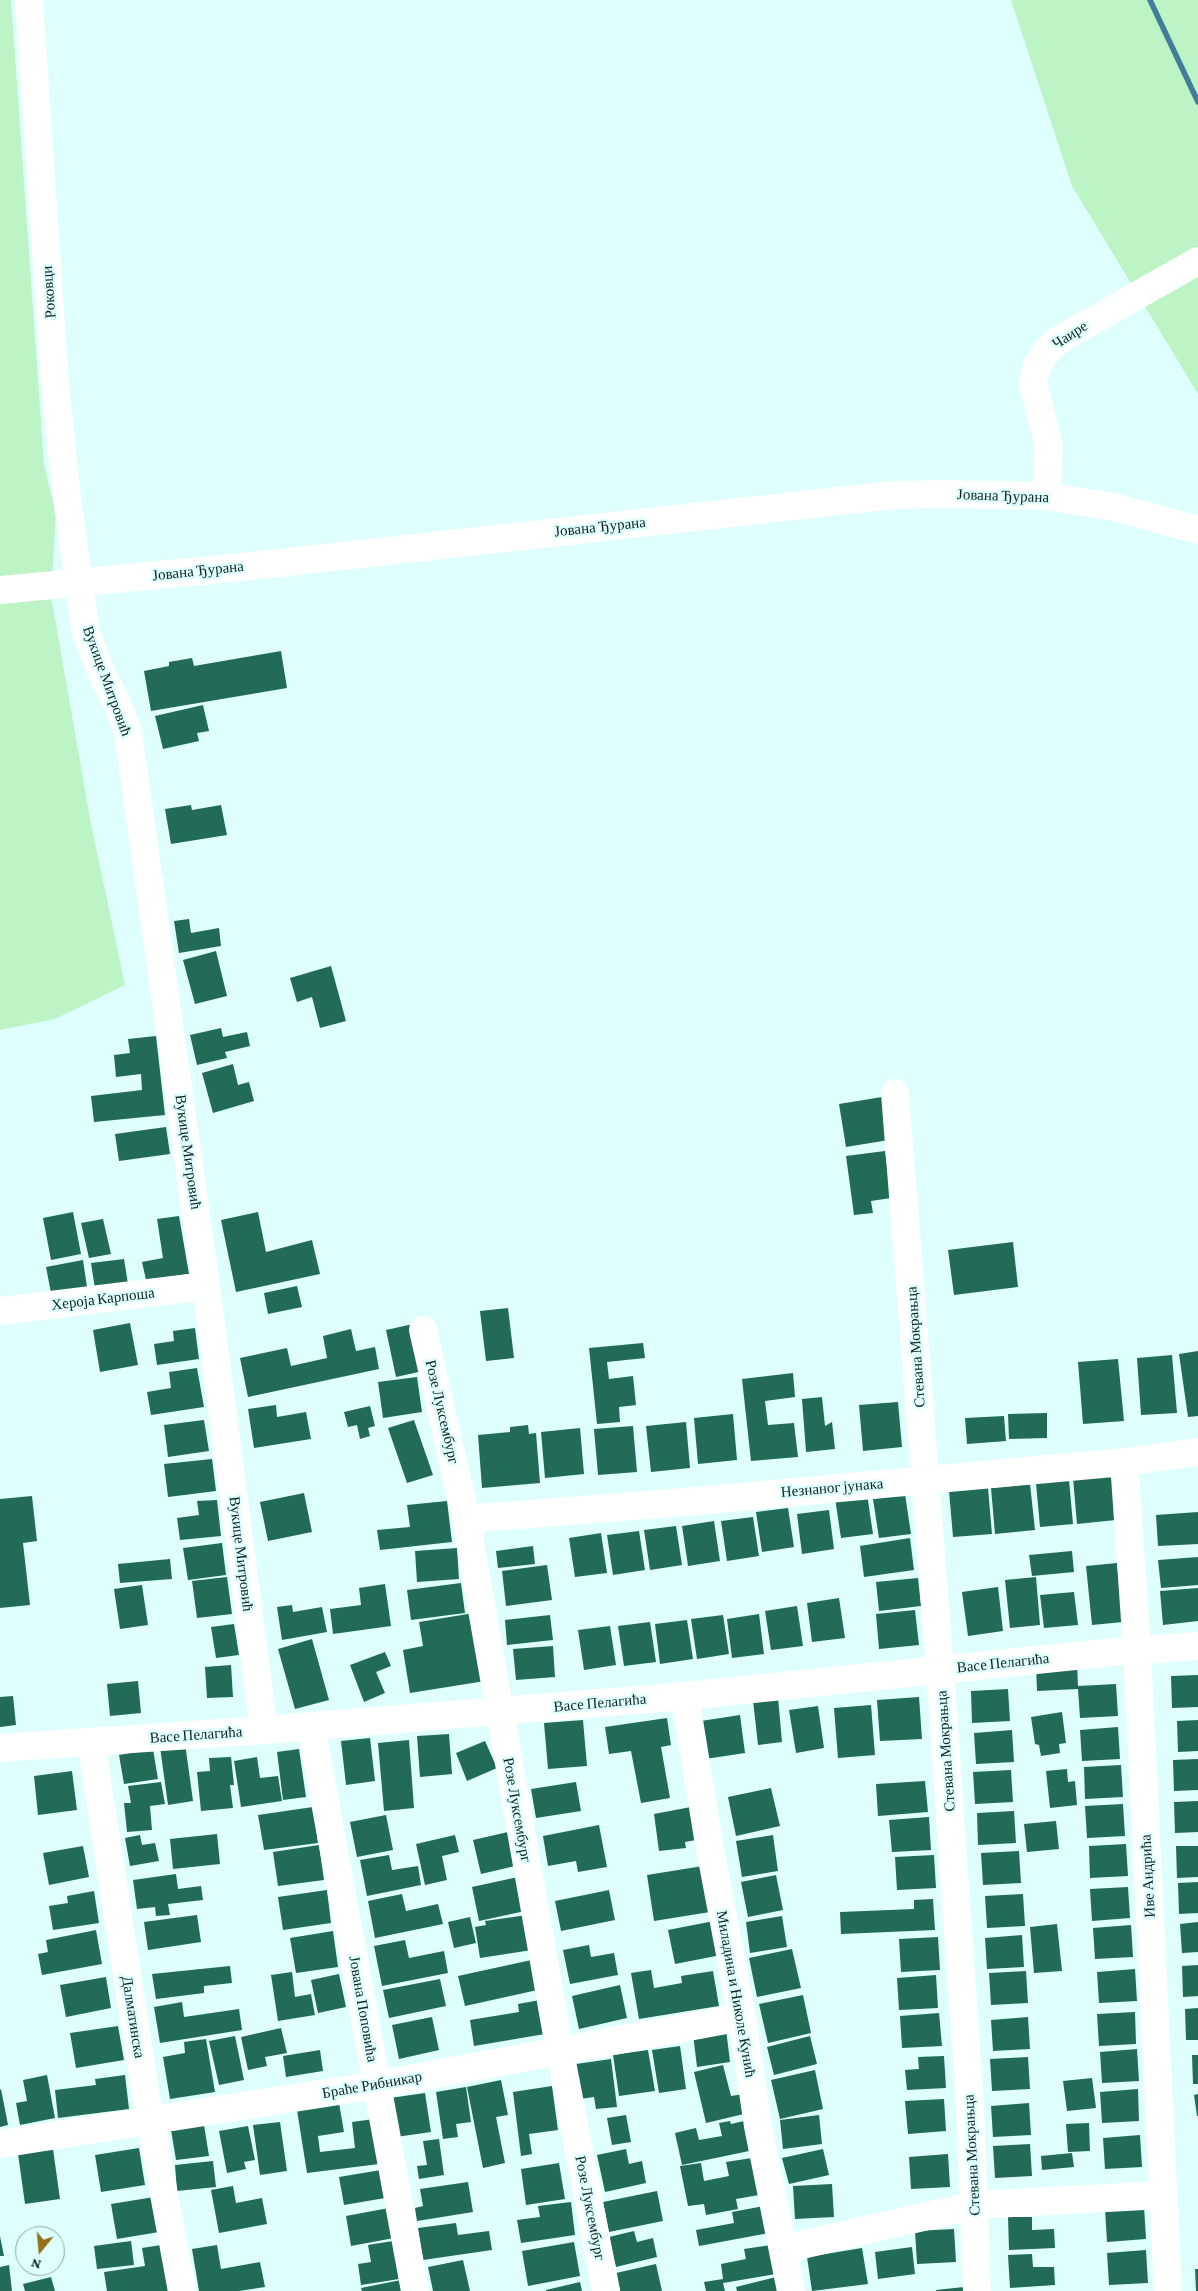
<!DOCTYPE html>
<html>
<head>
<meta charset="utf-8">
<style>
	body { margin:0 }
	#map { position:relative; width:1198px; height:2291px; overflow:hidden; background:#defffd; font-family:"Crimson Pro",serif }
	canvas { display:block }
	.north { position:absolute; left:15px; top:2226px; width:50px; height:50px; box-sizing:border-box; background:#defffd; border:1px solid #8da7a6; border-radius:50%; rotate:197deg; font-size:14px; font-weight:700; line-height:20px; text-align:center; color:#142323 }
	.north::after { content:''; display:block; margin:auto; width:18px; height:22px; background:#947018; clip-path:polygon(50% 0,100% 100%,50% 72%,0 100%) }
</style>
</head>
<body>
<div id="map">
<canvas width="1198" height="2291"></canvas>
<div class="north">N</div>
</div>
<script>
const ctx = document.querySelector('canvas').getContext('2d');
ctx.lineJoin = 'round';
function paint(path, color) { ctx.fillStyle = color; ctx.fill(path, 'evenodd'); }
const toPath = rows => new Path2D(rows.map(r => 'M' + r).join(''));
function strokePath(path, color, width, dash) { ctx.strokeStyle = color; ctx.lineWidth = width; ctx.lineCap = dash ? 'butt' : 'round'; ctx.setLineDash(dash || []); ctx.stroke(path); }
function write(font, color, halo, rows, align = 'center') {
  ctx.font = font + ' "Crimson Pro",serif'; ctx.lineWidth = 5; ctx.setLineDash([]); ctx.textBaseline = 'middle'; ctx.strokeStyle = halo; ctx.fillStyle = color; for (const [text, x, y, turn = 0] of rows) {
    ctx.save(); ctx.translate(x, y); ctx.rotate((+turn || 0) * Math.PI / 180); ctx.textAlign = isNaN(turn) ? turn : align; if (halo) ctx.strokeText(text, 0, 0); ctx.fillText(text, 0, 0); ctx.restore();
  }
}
paint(toPath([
	[0,0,11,0,44,464,56,514,51,595,90,819,125,985,55,1019,0,1030],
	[1011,0,1198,0,1198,394,1072,186]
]), '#bcf4c5');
strokePath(toPath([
	[1150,0,1198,102]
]), '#447d9c', 5.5);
paint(toPath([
	[281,651,287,688,151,711,144,671,169,666,169,662,192,658,194,666],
	[203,705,209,731,197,733,199,741,163,749,155,716],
	[191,805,192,810,221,805,227,835,171,844,165,809],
	[189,919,191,933,219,928,221,946,179,953,174,921],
	[216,951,227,996,195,1004,183,960],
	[331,966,346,1021,320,1028,312,997,297,1002,290,978],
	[221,1028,223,1037,247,1032,250,1046,225,1052,227,1058,197,1065,190,1035],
	[156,1036,165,1115,94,1122,91,1096,142,1090,141,1074,116,1077,114,1055,130,1053,128,1039],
	[233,1064,238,1085,249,1082,254,1101,213,1113,202,1073],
	[882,1097,889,1140,846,1147,839,1104],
	[166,1127,170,1154,119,1161,115,1134],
	[885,1151,891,1198,871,1201,873,1213,854,1215,846,1156],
	[73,1212,81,1254,51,1260,43,1218],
	[258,1212,266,1252,312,1240,320,1274,236,1292,221,1220],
	[179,1216,189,1274,146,1280,142,1262,163,1258,157,1219],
	[103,1219,111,1254,89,1258,81,1223],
	[1013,1242,1018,1287,954,1295,948,1250],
	[124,1259,128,1284,95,1289,91,1263],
	[83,1260,87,1287,51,1293,46,1267],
	[297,1286,302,1307,268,1314,264,1293],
	[508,1308,514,1358,486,1361,480,1311],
	[130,1323,138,1365,100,1372,93,1330],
	[413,1324,423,1371,396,1377,386,1330],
	[195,1328,199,1359,157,1365,154,1344,174,1341,173,1331],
	[351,1329,356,1351,375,1347,379,1369,248,1397,240,1358,287,1348,291,1366,327,1358,323,1336],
	[643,1343,645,1358,607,1362,609,1379,633,1376,636,1405,619,1407,620,1422,597,1424,589,1348],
	[1198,1351,1198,1416,1188,1417,1179,1354],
	[1172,1355,1177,1413,1141,1415,1137,1358],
	[1118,1359,1124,1421,1083,1424,1078,1362],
	[197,1368,204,1407,151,1415,147,1392,171,1388,169,1372],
	[793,1373,795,1397,765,1401,768,1425,794,1423,798,1457,751,1461,742,1379],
	[417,1377,422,1412,383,1418,378,1382],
	[822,1397,825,1426,832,1422,835,1449,806,1452,802,1399],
	[898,1402,902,1447,863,1451,859,1405],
	[276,1405,277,1417,306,1412,311,1439,254,1448,248,1409],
	[370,1406,375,1426,368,1428,370,1436,360,1439,357,1425,348,1427,344,1412],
	[1047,1413,1047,1438,1009,1439,1008,1414],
	[733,1414,737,1460,698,1464,694,1418],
	[1004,1416,1006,1441,967,1444,965,1418],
	[204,1420,209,1451,168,1457,164,1425],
	[414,1420,433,1475,407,1483,388,1428],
	[686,1422,690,1468,651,1472,646,1426],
	[528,1425,529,1434,536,1433,540,1483,482,1488,478,1435,510,1432,510,1427],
	[633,1426,637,1472,598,1475,594,1429],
	[580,1428,584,1474,545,1478,541,1432],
	[212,1459,216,1491,168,1497,164,1464],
	[1112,1474,1116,1520,1077,1524,1073,1478],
	[1069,1480,1073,1524,1040,1527,1036,1483],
	[1030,1484,1035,1530,995,1534,991,1488],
	[988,1488,992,1534,953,1537,949,1491],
	[304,1493,312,1532,268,1541,260,1502],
	[867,1494,873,1534,841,1538,835,1498],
	[905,1494,911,1534,879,1538,873,1499],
	[32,1496,37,1541,23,1543,30,1605,0,1608,0,1499],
	[217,1500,221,1536,180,1540,177,1518,199,1515,197,1501],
	[447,1501,452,1542,380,1550,377,1530,410,1527,407,1505],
	[788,1508,794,1547,762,1552,756,1512],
	[829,1510,834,1549,802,1554,797,1514],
	[1198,1512,1198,1544,1158,1546,1156,1515],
	[753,1517,759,1556,727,1561,721,1521],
	[714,1521,720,1561,688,1566,682,1526],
	[676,1526,682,1565,650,1570,644,1530],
	[639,1531,645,1570,613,1575,607,1535],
	[601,1533,607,1573,575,1577,569,1538],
	[910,1538,914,1570,864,1577,860,1546],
	[222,1543,226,1575,188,1580,183,1548],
	[533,1546,535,1564,498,1568,496,1551],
	[457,1548,459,1579,417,1582,415,1551],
	[1072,1551,1074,1572,1032,1576,1029,1555],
	[1198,1557,1198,1585,1161,1588,1158,1560],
	[170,1559,172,1579,120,1583,118,1564],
	[1117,1563,1123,1622,1092,1625,1086,1566],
	[547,1565,552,1600,506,1606,502,1571],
	[227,1577,232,1614,197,1618,192,1581],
	[1036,1577,1040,1625,1010,1628,1005,1580],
	[918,1578,921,1606,879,1611,876,1582],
	[461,1583,465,1613,411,1620,407,1590],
	[385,1584,391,1626,333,1634,330,1609,361,1605,359,1588],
	[142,1585,148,1625,120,1629,114,1589],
	[998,1587,1003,1631,968,1636,962,1592],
	[1198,1588,1198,1621,1163,1625,1160,1591],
	[1074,1592,1078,1625,1044,1628,1040,1595],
	[839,1598,845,1638,812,1642,807,1603],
	[292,1605,293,1612,322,1607,327,1632,282,1640,277,1607],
	[797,1606,803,1646,771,1650,765,1611],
	[915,1610,919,1645,879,1649,876,1614],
	[474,1613,485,1681,410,1693,403,1650,423,1646,419,1622],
	[759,1614,764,1654,732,1658,727,1619],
	[550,1615,553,1640,507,1645,505,1620],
	[723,1615,729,1654,697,1659,691,1619],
	[687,1620,693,1659,660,1664,655,1624],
	[650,1622,656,1662,624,1666,618,1626],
	[234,1624,239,1655,216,1658,211,1627],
	[610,1626,616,1665,584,1670,578,1630],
	[312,1639,329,1700,295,1709,278,1649],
	[553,1646,555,1677,516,1680,513,1649],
	[385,1652,391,1666,376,1672,385,1693,364,1702,350,1665],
	[1077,1662,1078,1686,1116,1684,1118,1716,1080,1718,1078,1689,1037,1691,1036,1664],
	[231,1665,233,1697,207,1698,205,1667],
	[1198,1675,1198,1707,1172,1708,1171,1676],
	[138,1681,141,1713,110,1716,107,1684],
	[1008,1689,1010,1721,972,1723,971,1691],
	[13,1696,16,1725,0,1727,0,1697],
	[778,1697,782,1742,758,1745,753,1700],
	[919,1697,922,1739,880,1741,877,1700],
	[871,1705,875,1755,838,1758,834,1708],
	[818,1706,824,1748,796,1753,789,1710],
	[1062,1712,1066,1743,1059,1744,1060,1753,1041,1756,1039,1745,1035,1744,1031,1717],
	[740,1715,745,1753,705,1759,701,1721],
	[667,1718,671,1745,661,1747,670,1798,641,1803,631,1751,609,1754,605,1727],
	[583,1720,587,1766,548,1769,544,1723],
	[1198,1720,1198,1751,1178,1752,1177,1721],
	[1118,1727,1120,1759,1082,1761,1080,1730],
	[1012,1730,1014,1762,976,1764,974,1733],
	[449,1734,452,1774,420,1777,417,1736],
	[370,1738,375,1781,346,1785,341,1741],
	[409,1740,414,1808,384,1811,378,1743],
	[485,1741,497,1768,467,1781,456,1753],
	[185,1743,193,1801,168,1805,160,1747],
	[153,1749,158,1779,124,1784,119,1755],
	[299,1749,306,1797,283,1800,277,1752],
	[231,1757,234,1785,230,1785,233,1808,201,1811,197,1772,210,1771,209,1758],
	[257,1757,260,1778,278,1776,282,1801,241,1807,234,1761],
	[1198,1759,1198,1790,1174,1791,1173,1760],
	[1121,1765,1123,1797,1085,1799,1084,1767],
	[1067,1769,1068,1782,1075,1781,1077,1805,1050,1808,1046,1771],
	[1011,1770,1013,1802,975,1804,973,1772],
	[72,1771,77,1810,38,1815,34,1776],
	[925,1781,928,1812,878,1816,876,1784],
	[161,1782,165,1804,150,1806,152,1830,127,1832,124,1803,131,1803,128,1786],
	[576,1782,581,1811,536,1818,531,1789],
	[771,1788,780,1826,736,1836,728,1797],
	[1198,1801,1198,1832,1175,1833,1174,1802],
	[1123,1804,1125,1836,1087,1838,1085,1806],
	[313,1807,318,1843,264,1850,258,1815],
	[691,1807,696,1840,685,1842,686,1848,659,1851,654,1814],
	[1014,1811,1016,1843,978,1845,977,1813],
	[386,1815,393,1850,357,1857,350,1822],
	[929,1817,931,1850,892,1852,889,1820],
	[1056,1821,1059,1849,1027,1852,1024,1824],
	[599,1825,607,1867,578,1872,576,1861,548,1866,543,1836],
	[508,1832,515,1866,481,1874,473,1840],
	[217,1834,220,1864,173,1869,170,1839],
	[140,1835,142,1845,155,1843,159,1861,130,1866,125,1838],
	[455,1835,459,1852,442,1856,447,1880,425,1885,416,1844],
	[773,1835,778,1871,742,1877,736,1841],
	[1126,1844,1128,1876,1090,1878,1089,1846],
	[319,1845,324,1880,278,1886,273,1852],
	[83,1846,89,1877,49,1885,43,1853],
	[1176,1846,1198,1846,1198,1877,1177,1878],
	[1019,1851,1021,1883,983,1885,981,1853],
	[389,1855,392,1870,418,1866,421,1885,367,1896,360,1860],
	[934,1855,936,1888,897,1890,895,1857],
	[703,1866,710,1912,654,1921,647,1875],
	[176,1874,178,1889,201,1886,203,1900,168,1904,170,1915,156,1916,155,1907,137,1909,133,1880],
	[776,1875,783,1910,748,1917,741,1882],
	[518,1877,525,1911,479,1921,472,1887],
	[1198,1882,1198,1913,1179,1914,1178,1883],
	[1128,1887,1130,1918,1092,1921,1090,1889],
	[327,1890,331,1923,283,1930,278,1897],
	[609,1890,615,1920,561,1931,555,1901],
	[94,1891,99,1923,53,1930,49,1906,68,1903,67,1896],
	[402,1894,406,1911,438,1904,443,1924,375,1938,368,1901],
	[1023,1894,1025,1926,987,1928,985,1896],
	[933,1899,935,1930,841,1934,840,1912,914,1909,914,1900],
	[197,1915,201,1942,148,1950,144,1922],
	[527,1915,532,1950,480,1958,475,1927,486,1925,485,1921],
	[782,1916,787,1947,750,1953,746,1922],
	[470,1917,476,1943,454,1948,448,1922],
	[714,1921,721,1955,675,1964,668,1930],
	[1198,1922,1198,1952,1182,1953,1180,1924],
	[1057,1924,1062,1971,1034,1973,1030,1927],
	[1131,1925,1133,1957,1095,1959,1093,1928],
	[96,1930,102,1964,42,1975,38,1954,48,1952,46,1940],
	[333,1931,338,1967,296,1973,290,1938],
	[1022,1935,1024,1967,987,1969,985,1938],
	[938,1937,940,1970,901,1972,899,1939],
	[405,1940,409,1958,444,1951,448,1973,382,1986,374,1946],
	[589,1945,591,1957,614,1953,618,1975,570,1984,563,1950],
	[792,1949,801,1988,757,1997,749,1958],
	[536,1959,542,1989,465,2006,458,1976],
	[1198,1965,1198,1996,1183,1997,1182,1966],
	[230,1966,232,1983,204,1986,204,1993,156,1999,152,1974],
	[1135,1969,1137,2001,1099,2003,1097,1972],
	[651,1970,654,1988,682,1983,681,1976,713,1971,719,2006,639,2019,631,1973],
	[1026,1971,1028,2003,991,2005,989,1973],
	[292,1972,295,1997,311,1994,315,2015,278,2021,271,1975],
	[339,1974,346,2007,318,2013,311,1980],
	[936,1975,938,2008,899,2010,897,1978],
	[106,1977,111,2008,66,2017,60,1985],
	[440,1979,446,2006,389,2018,383,1990],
	[620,1985,627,2018,579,2029,572,1996],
	[803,1995,811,2033,768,2043,759,2004],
	[540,2000,545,2034,474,2046,470,2020,519,2012,518,2004],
	[182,2002,184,2017,239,2009,242,2030,160,2043,154,2007],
	[1198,2008,1198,2040,1186,2040,1185,2009],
	[1135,2012,1136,2044,1099,2046,1097,2014],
	[939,2013,942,2046,902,2048,900,2016],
	[432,2017,439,2050,399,2059,392,2025],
	[1028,2017,1030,2049,993,2051,991,2020],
	[118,2026,124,2060,76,2068,70,2033],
	[281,2028,287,2053,265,2057,267,2066,248,2070,241,2037],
	[726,2029,730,2062,697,2067,693,2034],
	[235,2036,244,2080,219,2085,209,2041],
	[810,2036,817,2064,774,2075,767,2047],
	[206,2039,215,2092,170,2099,163,2057,185,2053,184,2042],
	[680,2046,686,2089,659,2093,652,2050],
	[1137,2049,1139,2081,1102,2083,1100,2052],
	[320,2050,323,2071,286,2077,283,2056],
	[648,2050,655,2091,619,2096,613,2055],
	[1192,2055,1198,2055,1198,2084,1193,2084],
	[944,2056,946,2088,907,2090,905,2070,919,2069,918,2057],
	[1028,2057,1030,2089,992,2091,990,2059],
	[611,2059,617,2107,596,2109,594,2097,580,2099,576,2064],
	[723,2065,731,2096,744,2094,748,2113,706,2123,694,2072],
	[815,2070,823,2109,780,2119,771,2080],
	[47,2075,55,2118,20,2125,16,2103,27,2101,23,2080],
	[125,2075,129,2109,58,2118,55,2090,96,2085,95,2079],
	[1092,2078,1096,2108,1067,2111,1063,2081],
	[501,2080,508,2115,496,2117,505,2163,483,2168,467,2087],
	[552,2086,558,2130,529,2134,532,2154,521,2156,513,2092],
	[466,2087,471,2122,456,2124,458,2137,443,2139,436,2092],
	[1,2089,8,2125,0,2127,0,2090],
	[1138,2089,1139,2121,1102,2123,1100,2092],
	[425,2093,431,2132,396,2137,390,2098],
	[1198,2094,1198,2116,1197,2116,1194,2095],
	[944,2099,946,2131,908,2134,905,2101],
	[339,2103,344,2132,318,2136,320,2152,355,2148,352,2122,374,2119,379,2164,307,2173,297,2110],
	[1029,2103,1031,2135,993,2137,991,2106],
	[626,2115,631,2142,612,2145,607,2118],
	[819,2115,822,2144,783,2149,780,2120],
	[748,2120,754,2150,682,2165,675,2133,696,2128,699,2140,722,2136,719,2123,730,2121,731,2124],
	[280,2122,287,2171,260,2175,253,2125],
	[1089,2123,1090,2151,1068,2152,1066,2124],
	[204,2125,209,2156,176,2160,171,2130],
	[248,2126,255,2160,244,2162,246,2169,227,2173,219,2131],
	[1140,2135,1142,2167,1105,2169,1103,2138],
	[439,2139,444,2175,419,2179,417,2166,427,2165,423,2141],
	[1030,2144,1032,2176,995,2178,993,2146],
	[139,2148,145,2185,101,2192,95,2155],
	[53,2149,60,2199,25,2204,18,2154],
	[626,2149,629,2164,642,2161,646,2183,605,2192,597,2155],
	[823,2149,829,2175,789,2184,782,2158],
	[1072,2153,1074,2167,1042,2170,1041,2156],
	[948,2154,950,2187,911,2189,909,2157],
	[752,2158,759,2195,736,2199,738,2209,706,2215,704,2204,688,2206,680,2166,701,2163,704,2181,729,2176,726,2162],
	[213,2161,216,2187,177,2191,175,2165],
	[559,2163,565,2199,526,2205,521,2169],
	[381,2170,385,2198,344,2205,339,2177],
	[468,2182,473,2212,417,2221,415,2208,423,2206,420,2189],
	[832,2184,834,2217,795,2219,793,2186],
	[233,2186,236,2203,262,2198,267,2224,219,2233,211,2190],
	[657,2191,663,2221,609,2232,603,2202],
	[154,2197,159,2232,117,2239,111,2204],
	[571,2202,575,2235,521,2243,517,2220,540,2217,538,2206],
	[764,2206,769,2233,699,2246,696,2230,734,2223,732,2212],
	[1144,2206,1146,2239,1107,2242,1105,2209],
	[389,2208,394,2238,351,2246,346,2216],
	[1008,2217,1032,2217,1032,2230,1054,2229,1055,2248,1009,2250],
	[456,2223,458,2235,489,2231,492,2250,423,2260,418,2228],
	[954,2229,956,2262,917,2264,915,2231],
	[634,2231,637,2242,653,2238,657,2257,616,2267,609,2237],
	[0,2236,4,2256,0,2256],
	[131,2241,134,2265,97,2269,94,2246],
	[393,2241,399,2279,361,2285,358,2264,371,2262,368,2245],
	[574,2242,580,2276,528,2286,522,2251],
	[161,2245,168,2291,107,2291,104,2272,145,2266,142,2248],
	[217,2245,221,2269,260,2262,265,2287,239,2291,199,2291,192,2249],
	[771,2245,776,2274,723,2283,725,2291,706,2291,704,2282,723,2279,721,2264,746,2259,744,2249],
	[912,2247,915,2274,878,2279,875,2252],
	[862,2248,868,2284,812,2291,807,2257],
	[1146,2250,1148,2283,1109,2285,1107,2253],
	[1032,2254,1033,2267,1054,2267,1055,2285,1010,2288,1008,2255],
	[463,2260,470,2291,433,2291,428,2267],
	[656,2264,662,2291,620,2291,616,2273],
	[9,2265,12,2291,0,2291,0,2267],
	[1195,2269,1198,2269,1198,2291,1196,2291],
	[51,2277,55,2291,25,2291,23,2284],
	[776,2277,779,2291,737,2291,736,2287],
	[401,2280,403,2291,362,2291,361,2288],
	[580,2282,582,2291,546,2291,546,2290],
	[964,2287,964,2291,936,2291,936,2290]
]), '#226b56');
strokePath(toPath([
	[29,0,55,385,67,498,86,633,102,674,117,703,128,732,206,1286,264,1730],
	[1046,496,1049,446,1033,383,1037,366,1046,352,1057,341,1198,261],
	[895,1093,940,1669,970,2105,977,2291],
	[0,1311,206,1286],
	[423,1330,466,1519,560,2052,606,2291],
	[1124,1462,1137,1649,1168,2291],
	[466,1519,697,1501,1124,1462,1198,1452],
	[685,1696,708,1838,742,2017,758,2126,791,2291],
	[311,1726,415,2291],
	[91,1742,147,2103,182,2291],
	[0,1748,264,1730,685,1696,1114,1652,1198,1646],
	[0,2144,377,2085,742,2017],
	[784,2249,975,2205,1163,2195]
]), '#fff', 28);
strokePath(toPath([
	[0,590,252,566,893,495,950,494,1046,496,1114,507,1198,530]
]), '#fff', 28);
write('15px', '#142323', '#defffd', [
	["Роковци",49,292,-94],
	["Чаире",1070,335,-33],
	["Јована Ђурана",1003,496,2],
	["Јована Ђурана",600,527,-6],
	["Јована Ђурана",198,571,-6],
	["Вукице Митровић",107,681,70],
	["Вукице Митровић",188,1152,82],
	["Хероја Карпоша",103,1299,-7],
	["Стевана Мокрањца",916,1347,-94],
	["Розе Луксембург",442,1412,77],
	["Незнаног јунака",832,1488,-5],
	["Вукице Митровић",241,1554,83],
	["Васе Пелагића",1003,1663,-6],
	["Васе Пелагића",600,1703,-5],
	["Васе Пелагића",196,1735,-4],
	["Стевана Мокрањца",946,1751,-94],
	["Розе Луксембург",517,1810,80],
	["Иве Андрића",1148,1876,-93],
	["Миладина и Николе Кунић",736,1994,80],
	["Јована Поповића",363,2009,80],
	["Далматинска",133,2017,81],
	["Браће Рибникар",372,2085,-10],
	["Стевана Мокрањца",972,2155,-93],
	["Розе Луксембург",590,2208,79]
]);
</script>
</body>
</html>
